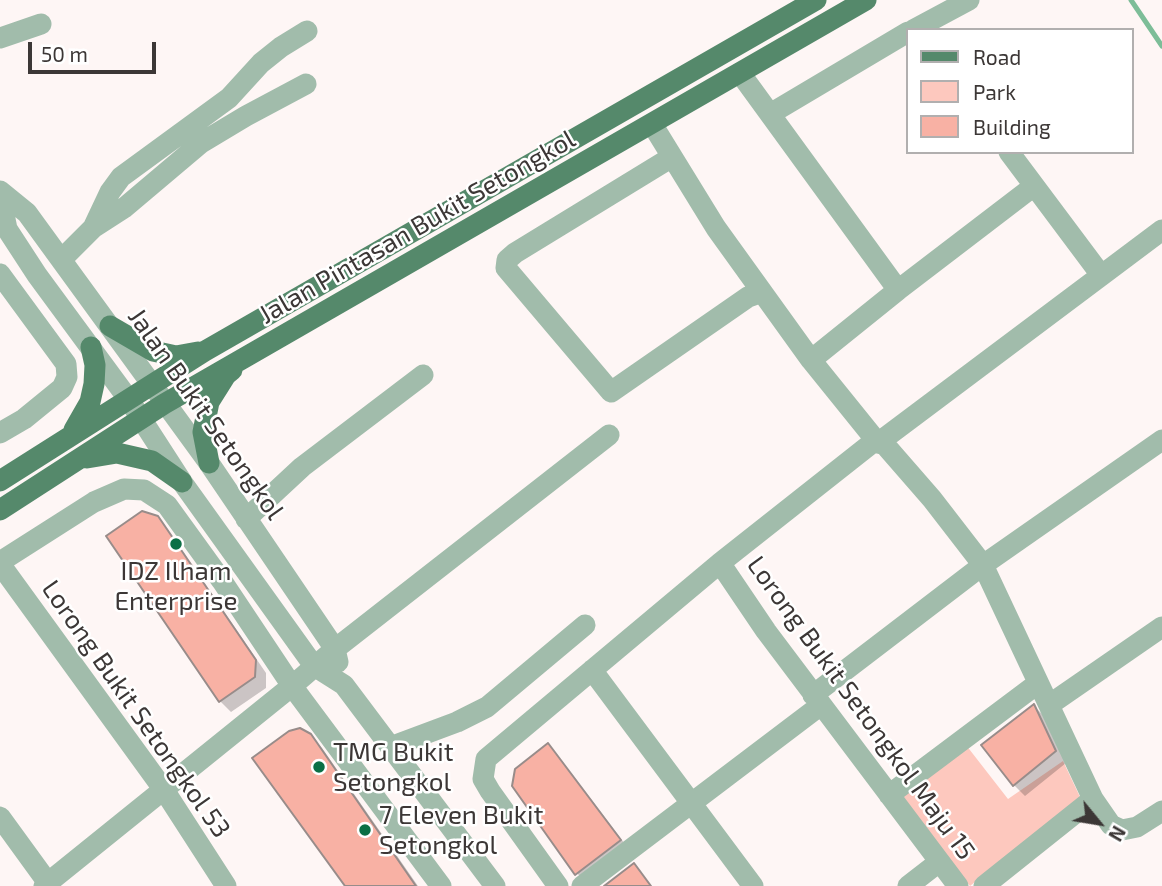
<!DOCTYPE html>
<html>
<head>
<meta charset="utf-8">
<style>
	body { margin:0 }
	#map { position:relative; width:1162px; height:886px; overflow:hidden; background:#fef6f5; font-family:"Exo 2",sans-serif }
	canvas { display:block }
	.legend { position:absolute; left:906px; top:28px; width:228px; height:126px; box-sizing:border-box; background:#fff; border:2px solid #b1afaf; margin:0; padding:9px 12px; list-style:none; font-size:21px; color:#3c3736 }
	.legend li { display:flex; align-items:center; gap:14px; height:35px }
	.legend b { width:35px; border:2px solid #b1afaf }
	.north { position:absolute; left:1064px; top:788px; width:70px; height:70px; -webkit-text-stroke:5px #fff; paint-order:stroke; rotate:120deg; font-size:19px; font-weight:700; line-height:28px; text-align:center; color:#3c3736 }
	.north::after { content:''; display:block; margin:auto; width:24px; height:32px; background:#3c3736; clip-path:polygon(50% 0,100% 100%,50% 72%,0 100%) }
	.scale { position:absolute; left:28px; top:42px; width:128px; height:32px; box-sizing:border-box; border:4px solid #3c3736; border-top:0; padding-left:9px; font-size:21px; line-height:24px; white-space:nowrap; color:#3c3736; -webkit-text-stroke:5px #fff; paint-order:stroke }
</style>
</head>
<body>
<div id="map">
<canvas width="1162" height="886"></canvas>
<ul class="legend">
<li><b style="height:9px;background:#55896b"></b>Road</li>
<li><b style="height:19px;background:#fdc8be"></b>Park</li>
<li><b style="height:19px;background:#f8b1a4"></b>Building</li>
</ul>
<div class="north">N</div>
<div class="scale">50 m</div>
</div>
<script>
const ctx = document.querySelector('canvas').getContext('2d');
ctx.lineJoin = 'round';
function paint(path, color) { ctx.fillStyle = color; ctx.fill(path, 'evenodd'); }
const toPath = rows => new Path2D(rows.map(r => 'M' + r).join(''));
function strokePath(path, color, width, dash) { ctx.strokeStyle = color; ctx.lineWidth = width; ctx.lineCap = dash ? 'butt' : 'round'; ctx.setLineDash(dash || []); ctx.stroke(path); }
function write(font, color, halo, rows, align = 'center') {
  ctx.font = font + ' "Exo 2",sans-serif'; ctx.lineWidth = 5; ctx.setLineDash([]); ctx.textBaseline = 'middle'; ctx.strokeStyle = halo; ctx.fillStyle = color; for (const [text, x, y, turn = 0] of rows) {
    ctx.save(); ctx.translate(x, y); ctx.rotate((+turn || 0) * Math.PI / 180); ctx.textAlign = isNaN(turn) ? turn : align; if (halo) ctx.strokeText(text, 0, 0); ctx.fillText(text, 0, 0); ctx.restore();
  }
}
paint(toPath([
	[966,745,1008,799,1063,761,1080,797,970,886,900,797]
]), '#fdc8be');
paint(toPath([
	[157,518,168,530,266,673,266,688,231,712,220,701],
	[1034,706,1045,717,1066,763,1025,796,1014,785],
	[310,736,322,748,418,886,347,886],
	[548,745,559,757,631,852,588,885,577,873]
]), '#0003');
strokePath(toPath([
	[1131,0,1162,46]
]), '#7dbd98', 5);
const building = toPath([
	[142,511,158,516,256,660,255,677,219,702,106,536,142,511],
	[1034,704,1056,751,1013,786,981,745,1034,704],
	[300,728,311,734,416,886,345,886,252,758,289,731,300,728],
	[548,743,621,840,575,875,512,786,515,769,548,743],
	[634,863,651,886,604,886,634,863]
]);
paint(building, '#f8b1a4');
strokePath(building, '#988c8a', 2);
strokePath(toPath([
	[913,30,969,0],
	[0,38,41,24],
	[740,73,898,290],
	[770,114,908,32],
	[652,124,716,228,811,360,878,443,885,445,932,499,983,565,1093,799,1111,825,1122,830,1137,827,1162,811],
	[1009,152,1101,275],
	[672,157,515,253,507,260,506,268,611,392,748,297,762,292],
	[0,191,27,213,209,463,335,649,338,662],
	[0,194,7,229,37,275,129,400,182,482,314,666,344,685,495,886],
	[93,228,124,208,201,143,246,116,306,84],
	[61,260,93,228,110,192,121,177,229,98,261,63,281,47,307,31],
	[0,274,66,364,67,377,62,388,24,419,0,433],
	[811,360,898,290,1034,186],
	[246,519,302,467,423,375],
	[0,562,94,502,124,489,144,490,167,505,222,581,292,686,441,886],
	[720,563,766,631,958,886],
	[0,564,164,790,226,886],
	[592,670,753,886],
	[813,695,983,565,1162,440],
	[1049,705,1162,627],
	[390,747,457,722,487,707,585,625],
	[889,795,1037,684],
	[0,817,48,883],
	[44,886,292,686,335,649,609,435],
	[558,886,490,791,483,779,486,759,720,563,872,443,878,443,1162,230],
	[582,886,821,705],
	[908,886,939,862],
	[984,886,1093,799]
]), '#a1bcab', 21);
strokePath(toPath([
	[110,326,153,351,176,356,198,352],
	[74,430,90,402,94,384,95,365,91,347],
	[87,458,117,453,152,461,182,482],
	[209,463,203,432,209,402,226,375,232,370],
	[0,481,205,351,816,0],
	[0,510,164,404,866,0]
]), '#55896b', 21);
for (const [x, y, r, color] of [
	[176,544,7,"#0b6f45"],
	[319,767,7,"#0b6f45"],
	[365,830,7,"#0b6f45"]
]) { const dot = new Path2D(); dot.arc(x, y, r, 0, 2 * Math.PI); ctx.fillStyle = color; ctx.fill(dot); strokePath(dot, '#fff', 2.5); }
write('26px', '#3c3736', '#fff', [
	["Jalan Pintasan Bukit Setongkol",417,227,-30],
	["Jalan Bukit Setongkol",206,414,55],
	["Lorong Bukit Setongkol Maju 15",861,708,54],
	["Lorong Bukit Setongkol 53",136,709,55]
]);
write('26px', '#3c3736', '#fff', [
	["IDZ Ilham",176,571,"center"],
	["Enterprise",176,601,"center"],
	["TMG Bukit",333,752],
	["Setongkol",333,782],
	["7 Eleven Bukit",379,815],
	["Setongkol",379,845]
], 'left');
</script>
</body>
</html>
